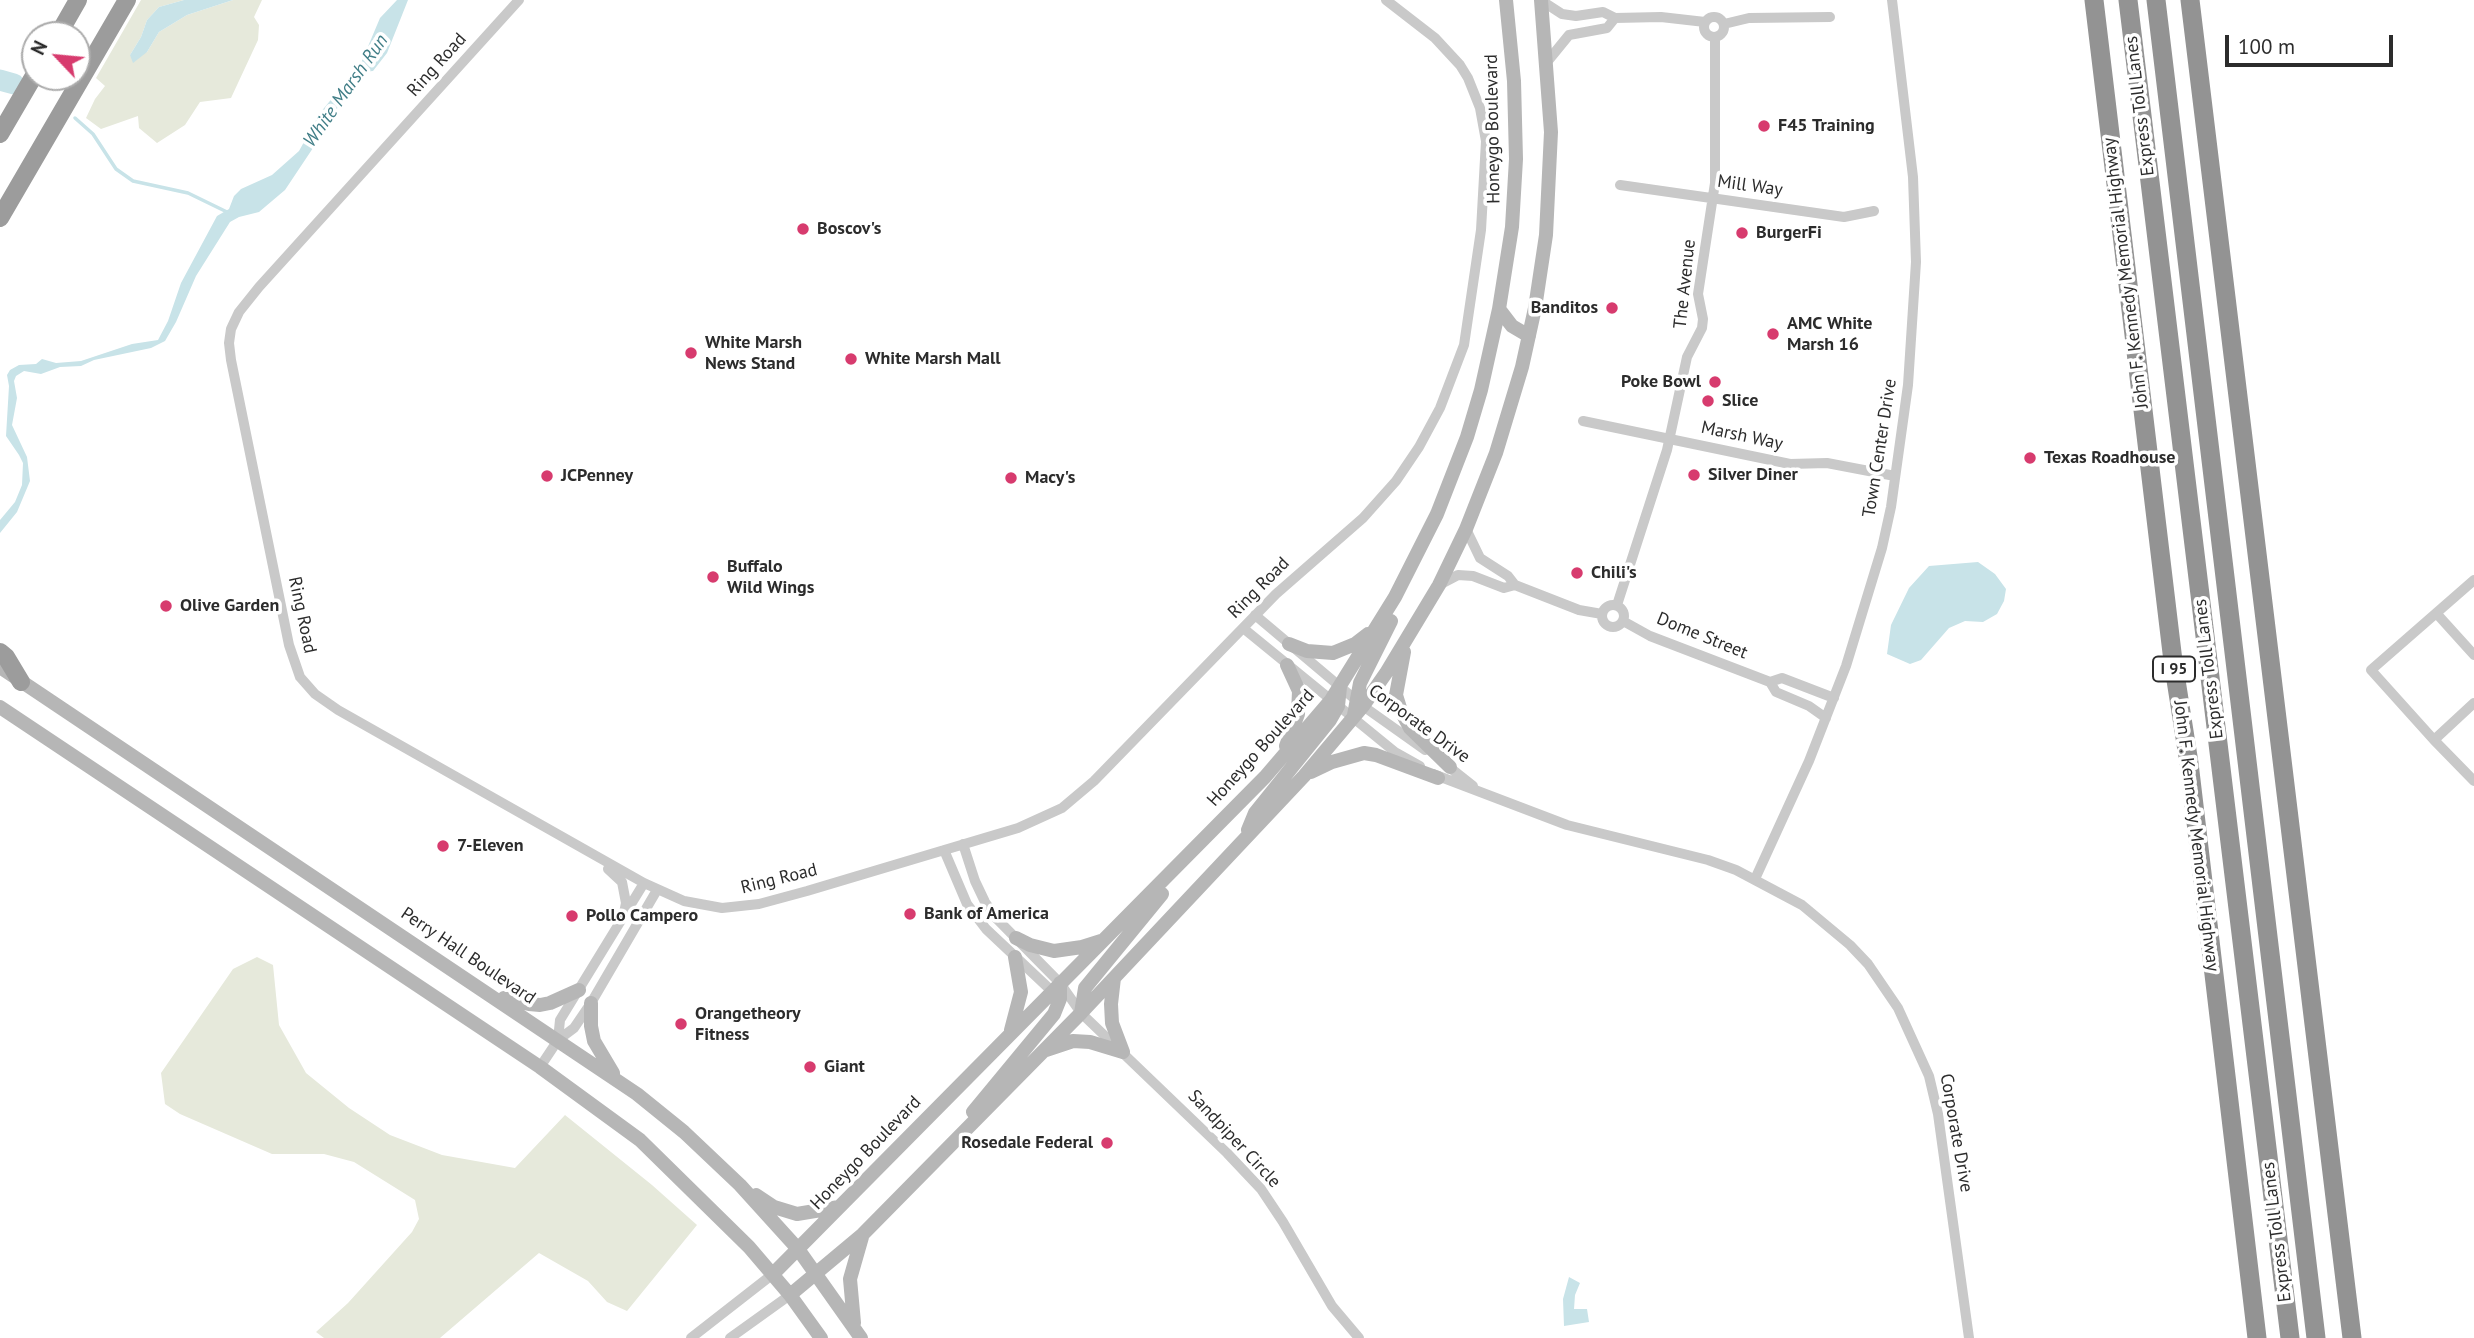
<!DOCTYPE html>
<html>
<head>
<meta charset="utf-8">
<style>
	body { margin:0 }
	#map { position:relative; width:2474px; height:1338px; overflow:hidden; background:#fff; font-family:"PT Sans",sans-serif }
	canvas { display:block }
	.north { position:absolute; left:21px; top:21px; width:70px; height:70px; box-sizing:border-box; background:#fff; border:2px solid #ababab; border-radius:50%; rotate:296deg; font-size:19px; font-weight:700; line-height:28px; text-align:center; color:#2c2c2c }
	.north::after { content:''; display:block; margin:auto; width:24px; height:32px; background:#d73b6e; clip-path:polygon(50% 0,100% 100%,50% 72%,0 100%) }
	.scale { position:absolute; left:2225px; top:35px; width:168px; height:32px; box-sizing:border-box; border:4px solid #2c2c2c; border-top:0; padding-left:9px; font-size:21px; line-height:24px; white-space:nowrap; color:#2c2c2c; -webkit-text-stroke:5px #fff; paint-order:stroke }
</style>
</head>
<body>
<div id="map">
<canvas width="2474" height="1338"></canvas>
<div class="north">N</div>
<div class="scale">100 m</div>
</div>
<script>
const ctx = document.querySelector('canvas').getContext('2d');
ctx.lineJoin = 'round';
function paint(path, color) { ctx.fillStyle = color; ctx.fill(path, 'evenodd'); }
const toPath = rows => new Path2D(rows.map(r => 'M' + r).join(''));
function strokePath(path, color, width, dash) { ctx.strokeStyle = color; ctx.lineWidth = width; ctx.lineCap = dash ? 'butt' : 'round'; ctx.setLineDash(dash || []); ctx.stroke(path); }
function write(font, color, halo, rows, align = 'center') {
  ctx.font = font + ' "PT Sans",sans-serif'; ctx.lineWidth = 7; ctx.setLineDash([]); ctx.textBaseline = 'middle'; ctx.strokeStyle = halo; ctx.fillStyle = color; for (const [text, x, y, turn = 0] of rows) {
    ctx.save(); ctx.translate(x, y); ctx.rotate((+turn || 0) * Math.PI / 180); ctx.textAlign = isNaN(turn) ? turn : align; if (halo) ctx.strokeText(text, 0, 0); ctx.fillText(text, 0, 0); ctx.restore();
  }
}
paint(toPath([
	[141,0,184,0,159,7,147,20,141,37,130,55,147,52,159,32,187,15,233,0,262,0,254,17,259,25,258,40,231,98,200,102,185,125,157,143,139,128,138,116,101,129,86,118,95,99,105,86,96,78],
	[257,957,273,965,279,1025,306,1073,349,1108,390,1135,442,1155,515,1168,565,1115,652,1185,697,1225,627,1311,607,1302,588,1281,539,1253,440,1338,324,1338,316,1332,348,1303,412,1232,419,1219,415,1200,354,1162,324,1154,272,1154,180,1114,165,1104,161,1073,233,969]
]), '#e6e9db');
paint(toPath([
	[184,0,233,0,187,15,159,32,147,52,133,63,130,55,141,37,147,20,159,7],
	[397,0,408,0,387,53,373,71,362,72,354,78,327,127,285,190,259,212,239,217,230,222,196,276,176,322,165,341,151,348,94,360,81,366,60,367,41,374,24,371,16,376,14,381,17,398,12,425,27,457,30,481,17,512,0,533,0,520,15,502,22,485,23,463,19,455,6,436,9,386,7,375,10,370,19,365,36,364,42,359,56,363,81,361,132,344,158,340,168,321,181,283,217,216,229,209,234,196,241,189,272,175,299,151,320,113,361,63,380,18],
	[1978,562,1995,574,2006,589,2004,601,1997,614,1983,622,1965,621,1949,628,1921,660,1910,664,1887,654,1891,625,1909,588,1929,566],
	[1569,1277,1580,1283,1575,1295,1574,1309,1587,1309,1589,1322,1564,1326,1563,1299]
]), '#c8e3e8');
strokePath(toPath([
	[75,118,93,134,116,169,133,181,188,193,227,212]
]), '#c8e3e8', 3.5);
strokePath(toPath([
	[0,80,14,84]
]), '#c8e3e8', 21);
strokePath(toPath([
	[519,0,259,287,239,312,231,329,229,343,231,360,289,645,300,677,315,694,338,710,644,883,684,901,722,908,759,904,807,891,1018,828,1062,808,1094,781,1276,594,1363,518,1396,481,1419,447,1440,408,1464,345,1481,230,1486,141,1480,108,1468,78,1460,65,1435,38,1386,0],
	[1542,1,1562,14,1576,16,1603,12,1615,18,1661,17,1705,22],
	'1704 27a10 10 0 1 1 20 0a10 10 0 1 1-20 0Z',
	[1724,24,1749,18,1830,17],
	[1547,62,1569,35,1607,28,1615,18],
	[1620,185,1844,217,1874,211],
	[1583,421,1790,464,1827,463,1895,476],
	[1466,529,1480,558,1508,576,1515,585,1579,610,1602,614],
	[2474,580,2371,670,2434,740,2474,703],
	[1439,585,1458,575,1473,576,1504,588,1515,585],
	'1602 616a11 11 0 1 1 22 0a11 11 0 1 1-22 0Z',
	[1617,605,1667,450,1687,357,1702,328,1703,319,1698,294,1715,183,1715,37],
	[2437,614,2474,655],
	[1255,615,1363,706,1425,750],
	[1623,621,1650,636,1770,682],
	[1243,628,1395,752,1420,766],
	[1826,718,1809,706,1776,692,1770,682,1782,678,1834,698],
	[2434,740,2474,781],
	[1444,763,1473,786],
	[1433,774,1567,825,1708,860,1736,870,1802,905,1850,945,1868,964,1898,1008,1929,1076,1938,1114,1969,1338],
	[963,844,975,881,985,902,996,918,1060,983,1081,1013,1227,1153,1261,1189,1283,1222,1332,1306,1359,1338],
	[944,850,967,904,986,929,1056,995],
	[608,869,622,882,626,903,624,913],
	[1755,879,1809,761,1846,666,1882,548,1891,507,1908,385,1916,262,1913,177,1892,0],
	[558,1040,560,1020,644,883],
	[540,1067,558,1040,574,1028,591,1003,657,890],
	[691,1338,773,1274],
	[730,1338,790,1295]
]), '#c9c9c9', 10);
strokePath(toPath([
	[1499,309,1512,326,1529,336],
	[1289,644,1307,651,1333,653,1355,644,1368,634],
	[1404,652,1396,695,1401,711,1410,728,1450,767],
	[0,667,637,1094,684,1132,740,1185,798,1249,861,1338],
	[0,707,540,1067,640,1140,749,1247,790,1295,821,1338],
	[1354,715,1360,683,1391,621],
	[1286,746,1298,714,1299,691,1287,665],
	[1311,772,1332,762,1364,753,1376,755,1438,778],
	[1248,830,1255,813,1330,720,1338,706,1340,687],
	[1016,938,1030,945,1054,951,1082,947,1101,941],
	[1114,978,1111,1004,1112,1023,1123,1052],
	[504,998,529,1004,540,1005,550,1003,579,990],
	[591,1003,591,1026,594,1041,613,1073],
	[1081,1013,1085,988,1162,894],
	[1011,1030,1021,992,1015,957],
	[1046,1050,1073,1041,1090,1042,1123,1052],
	[973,1112,1054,1014,1060,999,1060,983],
	[756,1195,774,1207,797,1214,839,1207],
	[773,1274,1265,777,1331,700,1395,597,1437,514,1467,437,1481,390,1499,309,1512,227,1516,159,1514,81,1506,0],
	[790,1295,863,1234,1081,1013,1304,776,1363,706,1386,673,1439,585,1466,529,1496,453,1522,367,1535,308,1546,235,1551,132,1541,0],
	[854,1323,850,1279,862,1237]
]), '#b6b6b6', 14);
strokePath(toPath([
	[58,35,78,0],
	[0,134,35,74],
	[0,218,127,0],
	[0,652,6,657,21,682]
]), '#9c9c9c', 18);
strokePath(toPath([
	[2094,0,2173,661,2189,763,2257,1338],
	[2128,0,2290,1338],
	[2156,0,2316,1338],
	[2190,0,2352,1338]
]), '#939393', 19);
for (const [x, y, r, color] of [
	[1764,126,7,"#d73b6e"],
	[803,229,7,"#d73b6e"],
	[1742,233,7,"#d73b6e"],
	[1612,308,7,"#d73b6e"],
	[1773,334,7,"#d73b6e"],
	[691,353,7,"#d73b6e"],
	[851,359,7,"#d73b6e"],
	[1715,382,7,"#d73b6e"],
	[1708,401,7,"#d73b6e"],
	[2030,458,7,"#d73b6e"],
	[1694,475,7,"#d73b6e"],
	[547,476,7,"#d73b6e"],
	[1011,478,7,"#d73b6e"],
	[1577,573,7,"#d73b6e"],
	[713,577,7,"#d73b6e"],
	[166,606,7,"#d73b6e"],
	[443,846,7,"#d73b6e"],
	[910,914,7,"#d73b6e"],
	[572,916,7,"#d73b6e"],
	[681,1024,7,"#d73b6e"],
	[810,1067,7,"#d73b6e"],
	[1107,1143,7,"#d73b6e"]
]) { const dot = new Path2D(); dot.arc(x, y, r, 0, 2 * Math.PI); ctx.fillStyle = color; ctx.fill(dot); strokePath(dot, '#fff', 2.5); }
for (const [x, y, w] of [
	[2174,669,42]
]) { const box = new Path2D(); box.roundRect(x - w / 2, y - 12.5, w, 25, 5); ctx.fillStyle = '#fff'; ctx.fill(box); strokePath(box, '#2c2c2c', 2); }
write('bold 16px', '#2c2c2c', null, [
	["I 95",2174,669]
]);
write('18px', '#2c2c2c', '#fff', [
	["Ring Road",437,65,-48],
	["Express Toll Lanes",2140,106,-97],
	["Honeygo Boulevard",1493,129,-91],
	["Mill Way",1750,186,8],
	["John F. Kennedy Memorial Highway",2126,273,-97],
	["The Avenue",1685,284,-84],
	["Marsh Way",1742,436,12],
	["Town Center Drive",1880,448,-81],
	["Ring Road",1259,588,-45],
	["Ring Road",302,615,78],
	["Dome Street",1702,636,22],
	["Express Toll Lanes",2209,669,-97],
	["Corporate Drive",1419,724,36],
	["Honeygo Boulevard",1261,748,-48],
	["John F. Kennedy Memorial Highway",2196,836,83],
	["Ring Road",779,879,-14],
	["Perry Hall Boulevard",468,956,34],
	["Corporate Drive",1956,1133,80],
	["Sandpiper Circle",1234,1139,47],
	["Honeygo Boulevard",866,1153,-46],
	["Express Toll Lanes",2277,1232,-97]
]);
write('bold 18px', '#2c2c2c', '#fff', [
	["F45 Training",1778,126],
	["Boscov's",817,229],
	["BurgerFi",1756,233],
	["Banditos",1598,308,"right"],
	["AMC White",1787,324],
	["Marsh 16",1787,345],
	["White Marsh",705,343],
	["News Stand",705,364],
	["White Marsh Mall",865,359],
	["Poke Bowl",1701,382,"right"],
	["Slice",1722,401],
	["Texas Roadhouse",2044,458],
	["Silver Diner",1708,475],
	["JCPenney",561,476],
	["Macy's",1025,478],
	["Buffalo",727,567],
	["Wild Wings",727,588],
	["Chili's",1591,573],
	["Olive Garden",180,606],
	["7-Eleven",457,846],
	["Bank of America",924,914],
	["Pollo Campero",586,916],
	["Orangetheory",695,1014],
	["Fitness",695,1035],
	["Giant",824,1067],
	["Rosedale Federal",1093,1143,"right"]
], 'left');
write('italic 19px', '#417e87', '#fff', [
	["White Marsh Run",346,91,-55]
]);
</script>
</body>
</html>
